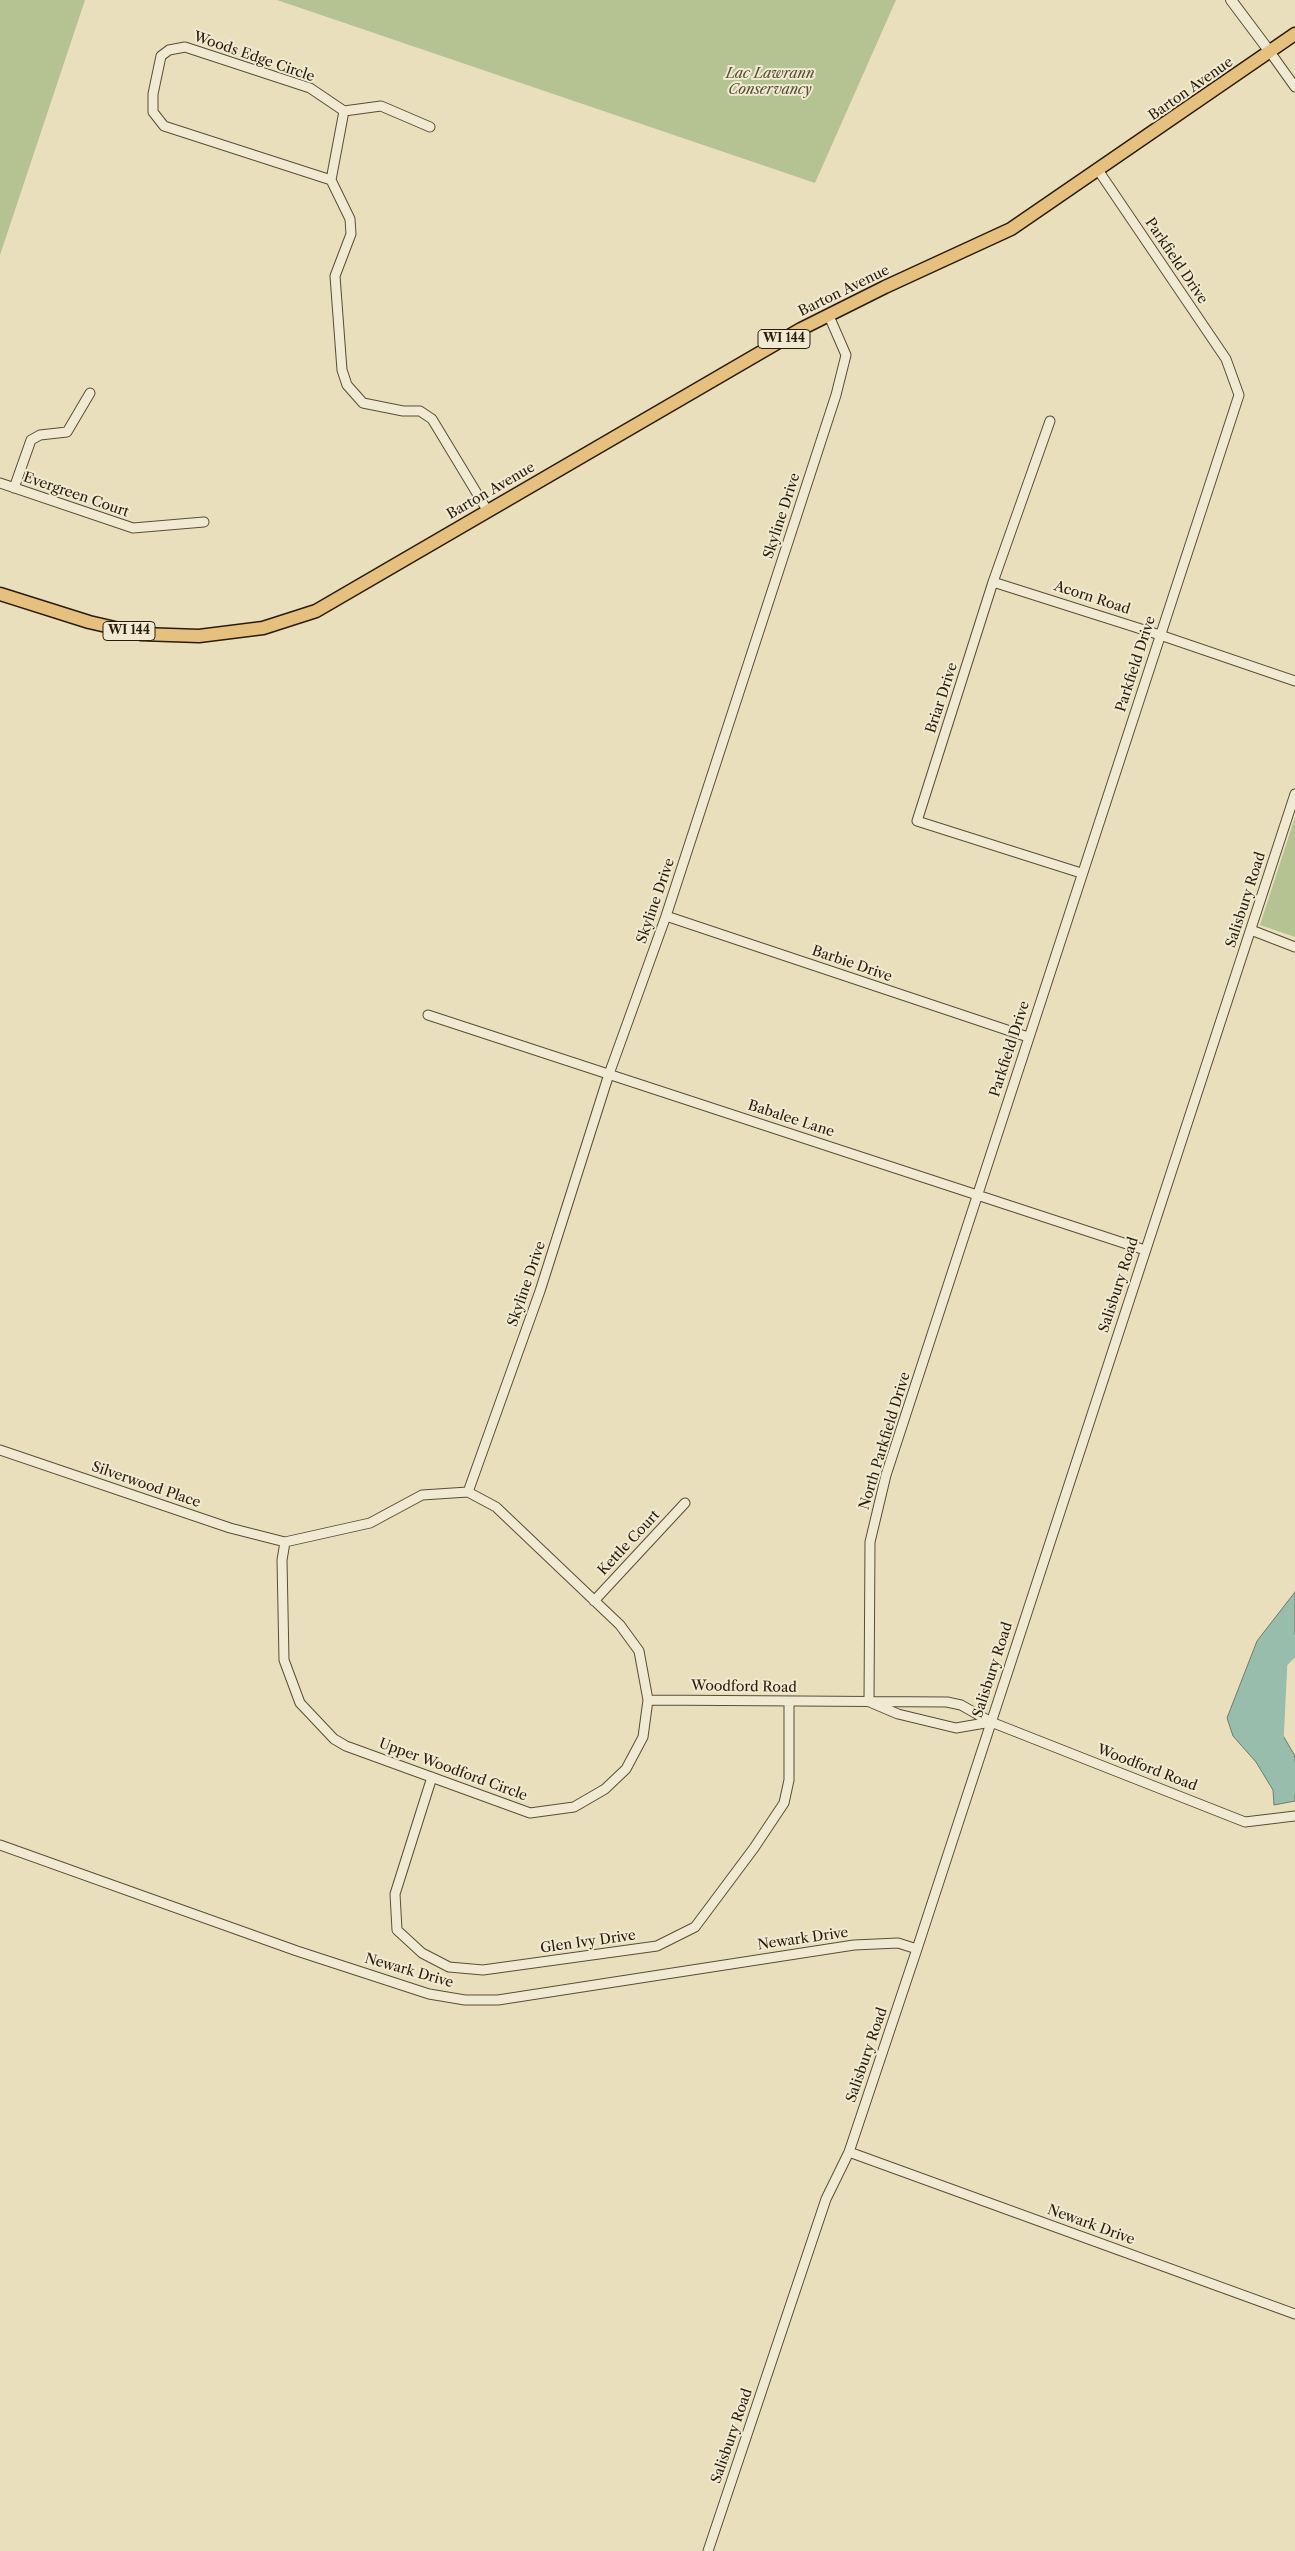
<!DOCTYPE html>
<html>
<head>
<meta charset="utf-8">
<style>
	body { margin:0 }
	canvas { display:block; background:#eadfbc }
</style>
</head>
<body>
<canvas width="1295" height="2551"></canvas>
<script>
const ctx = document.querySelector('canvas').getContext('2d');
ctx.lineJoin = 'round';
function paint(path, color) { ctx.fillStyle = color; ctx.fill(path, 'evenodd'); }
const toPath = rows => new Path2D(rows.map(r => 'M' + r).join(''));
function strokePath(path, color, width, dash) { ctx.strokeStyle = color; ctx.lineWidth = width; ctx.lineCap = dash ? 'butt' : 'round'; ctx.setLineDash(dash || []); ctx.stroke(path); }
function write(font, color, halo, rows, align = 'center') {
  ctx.font = font + ' "Libre Caslon Text",serif'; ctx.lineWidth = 4; ctx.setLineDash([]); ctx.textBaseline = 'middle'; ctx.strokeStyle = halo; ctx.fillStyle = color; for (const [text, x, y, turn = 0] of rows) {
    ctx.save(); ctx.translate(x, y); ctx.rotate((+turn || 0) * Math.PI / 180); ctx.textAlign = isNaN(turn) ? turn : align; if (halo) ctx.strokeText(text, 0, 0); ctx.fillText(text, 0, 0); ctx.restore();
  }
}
paint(toPath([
	[0,0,85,0,0,255],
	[277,0,896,0,815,183],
	[1295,817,1295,937,1260,925]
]), '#b5c292');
const water = toPath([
	[1295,1592,1295,1646,1271,1676,1269,1690,1278,1727,1295,1756,1295,1801,1274,1805,1273,1790,1256,1762,1233,1736,1227,1718,1257,1641,1295,1592]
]);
paint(water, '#98bdac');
strokePath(water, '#6c7d6a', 1);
strokePath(toPath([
	[1295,1644,1278,1661,1274,1742,1295,1785]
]), '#98bdac', 19);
const minor = toPath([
	[1270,52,1295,87],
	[344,111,331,180,350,219,351,234,335,276,342,370,347,385,363,403,403,411,420,411,432,419,487,510],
	[331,180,164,126,153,112,153,94,161,56,169,50,185,47,310,88,344,111,381,106,430,127],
	[1050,421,993,582,917,821,1081,873],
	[0,483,133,528,204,522],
	[14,488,31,440,40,435,67,432,90,393],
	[993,582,1160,635,1295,681],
	[666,916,1028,1037],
	[1251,930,1295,947],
	[428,1015,1145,1250],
	[0,1450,230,1528,285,1542],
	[468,1492,540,1291,609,1074,666,916,836,395,846,355,829,316],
	[468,1492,496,1507,620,1625,639,1651,648,1700,643,1737,626,1769,605,1789,574,1807,530,1813,346,1746,334,1739,300,1703,284,1660,282,1560,285,1542,370,1523,422,1495,468,1492],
	[594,1601,685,1503],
	[648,1700,947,1702,961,1705,991,1722,1245,1822,1295,1816],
	[869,1702,870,1542,886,1475,1239,395,1226,359,1098,170],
	[872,1703,898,1714,956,1728,991,1722],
	[432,1777,395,1894,397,1930,422,1953,449,1967,483,1970,657,1946,695,1927,754,1848,784,1803,789,1780,789,1702],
	[0,1845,297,1951,429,1994,465,2000,498,2000,854,1945,898,1943,917,1949],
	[849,2152,1295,2314],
	[708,2551,826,2199,849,2152,917,1949,1295,794]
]);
const tertiary = toPath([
	[1231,0,1270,52]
]);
const primary = toPath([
	[0,594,89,622,141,634,199,636,263,628,316,611,801,329,885,287,1011,229,1295,34]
]);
strokePath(minor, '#5a4d35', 11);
strokePath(tertiary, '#5a4d35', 12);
strokePath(primary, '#2a1c08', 15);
strokePath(minor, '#f1ead3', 9);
strokePath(tertiary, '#f1ead3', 10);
strokePath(primary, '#e5c07e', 12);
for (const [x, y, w] of [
	[784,339,52],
	[129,631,52]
]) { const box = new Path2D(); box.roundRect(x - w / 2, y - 9.5, w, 19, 4); ctx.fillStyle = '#f1ead3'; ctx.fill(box); strokePath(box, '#2a1c08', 1); }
write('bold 12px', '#2a1c08', null, [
	["WI 144",784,339],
	["WI 144",129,631]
]);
write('14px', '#2a1c08', '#f1ead3', [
	["Woods Edge Circle",254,57,19],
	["Barton Avenue",1191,89,-35],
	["Parkfield Drive",1176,261,56],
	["Barton Avenue",844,291,-26],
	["Barton Avenue",491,491,-30],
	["Evergreen Court",76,495,19],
	["Skyline Drive",782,516,-72],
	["Acorn Road",1092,598,18],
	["Parkfield Drive",1136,664,-72],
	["Briar Drive",942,698,-72],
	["Salisbury Road",1246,900,-72],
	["Skyline Drive",656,901,-71],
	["Barbie Drive",852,964,19],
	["Parkfield Drive",1010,1049,-72],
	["Babalee Lane",791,1119,18],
	["Skyline Drive",527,1284,-71],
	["Salisbury Road",1119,1285,-72],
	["North Parkfield Drive",885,1441,-73],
	["Silverwood Place",146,1485,19],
	["Kettle Court",629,1543,-47],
	["Salisbury Road",993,1670,-72],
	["Woodford Road",744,1687,1],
	["Woodford Road",1147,1768,21],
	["Upper Woodford Circle",453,1770,20],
	["Newark Drive",803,1939,-8],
	["Glen Ivy Drive",588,1942,-8],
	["Newark Drive",409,1971,16],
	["Salisbury Road",867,2055,-71],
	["Newark Drive",1091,2225,20],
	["Salisbury Road",732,2436,-71]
]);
write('italic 14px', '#544e31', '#f1ead3', [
	["Lac Lawrann",770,74],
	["Conservancy",770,90]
]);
</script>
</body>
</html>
